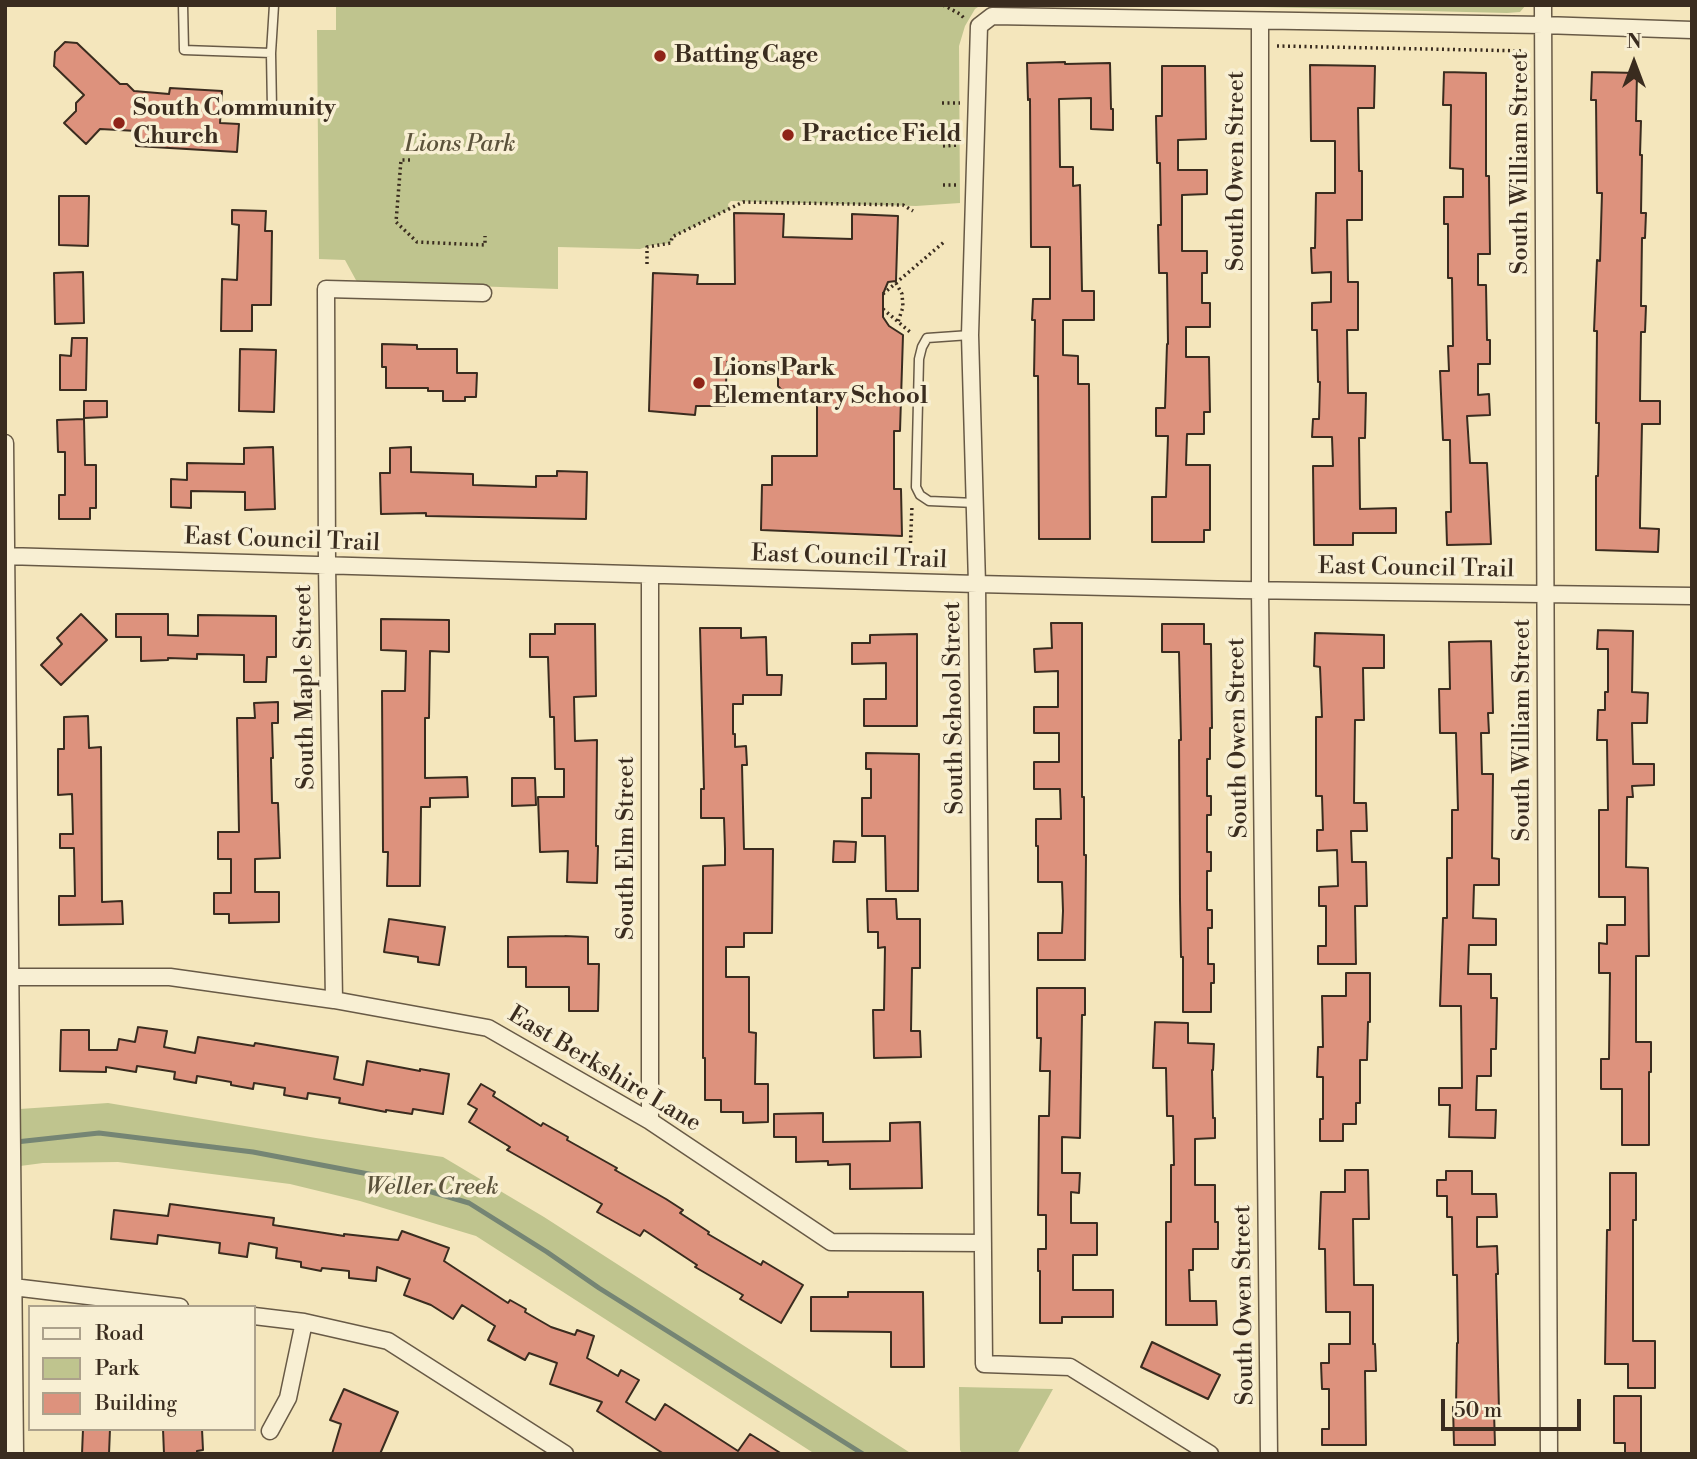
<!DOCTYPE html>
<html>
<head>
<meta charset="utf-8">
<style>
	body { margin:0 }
	#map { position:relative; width:1697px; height:1459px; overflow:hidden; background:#f4e6bc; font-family:"Libre Bodoni",serif }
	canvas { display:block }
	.frame { position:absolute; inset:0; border:7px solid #3a2c1f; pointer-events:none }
	.legend { position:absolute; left:28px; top:1305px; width:228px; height:126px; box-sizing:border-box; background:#f8efd3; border:2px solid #aca18b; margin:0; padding:9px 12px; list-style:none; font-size:21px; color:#3a2c1f }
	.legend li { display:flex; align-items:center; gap:14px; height:35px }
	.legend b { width:35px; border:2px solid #aca18b }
	.north { position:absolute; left:1599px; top:28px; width:70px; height:70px; -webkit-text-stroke:5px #f8efd3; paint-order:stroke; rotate:0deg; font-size:19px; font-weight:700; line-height:28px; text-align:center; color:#3a2c1f }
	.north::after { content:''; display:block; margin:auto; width:24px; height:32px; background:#3a2c1f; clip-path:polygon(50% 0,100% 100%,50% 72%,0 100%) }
	.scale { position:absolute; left:1441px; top:1399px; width:140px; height:32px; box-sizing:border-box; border:4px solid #3a2c1f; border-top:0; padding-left:9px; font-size:21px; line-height:24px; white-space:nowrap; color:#3a2c1f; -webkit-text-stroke:5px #f8efd3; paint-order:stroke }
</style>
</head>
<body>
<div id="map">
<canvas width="1697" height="1459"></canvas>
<div class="frame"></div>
<ul class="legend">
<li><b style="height:9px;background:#f8efd3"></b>Road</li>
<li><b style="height:19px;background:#bfc48e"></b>Park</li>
<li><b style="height:19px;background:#dd927d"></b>Building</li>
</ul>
<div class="north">N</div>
<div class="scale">50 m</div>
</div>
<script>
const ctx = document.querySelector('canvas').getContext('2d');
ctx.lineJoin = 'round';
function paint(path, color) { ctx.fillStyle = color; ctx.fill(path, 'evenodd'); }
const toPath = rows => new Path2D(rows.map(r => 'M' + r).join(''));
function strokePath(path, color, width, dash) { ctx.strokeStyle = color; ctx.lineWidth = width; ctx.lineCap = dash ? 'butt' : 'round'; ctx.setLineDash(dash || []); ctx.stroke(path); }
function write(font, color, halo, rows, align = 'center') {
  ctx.font = font + ' "Libre Bodoni",serif'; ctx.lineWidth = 7; ctx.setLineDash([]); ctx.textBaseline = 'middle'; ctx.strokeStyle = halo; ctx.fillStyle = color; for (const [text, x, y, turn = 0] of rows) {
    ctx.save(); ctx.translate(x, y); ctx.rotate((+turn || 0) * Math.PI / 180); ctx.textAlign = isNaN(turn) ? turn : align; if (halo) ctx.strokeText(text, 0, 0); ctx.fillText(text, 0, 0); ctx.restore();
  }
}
paint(toPath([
	[336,5,981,5,975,9,965,26,959,46,960,203,916,206,731,201,728,204,729,209,672,237,671,243,652,245,640,249,558,247,558,289,357,282,345,260,319,259,317,30,336,30],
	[1181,5,1526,5,1520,12,1507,13],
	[108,1103,316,1138,443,1157,544,1217,912,1454,815,1454,476,1236,360,1201,290,1184,118,1162,43,1163,5,1168,5,1110],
	[959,1387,1053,1389,1017,1454,962,1454,960,1450]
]), '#bfc48e');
strokePath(toPath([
	[16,1142,99,1133,253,1152,374,1175,469,1203,547,1252,599,1288,863,1454]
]), '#758574', 5);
const building = toPath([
	[65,42,77,43,120,84,127,84,134,91,169,94,170,88,222,91,220,123,239,124,237,152,136,146,137,131,100,129,86,144,64,123,76,111,76,103,84,95,54,66,55,52,65,42],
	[1065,62,1065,64,1110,63,1111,109,1113,109,1113,130,1091,129,1091,98,1059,99,1060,167,1073,167,1073,186,1080,185,1082,291,1094,291,1094,320,1063,320,1063,355,1078,356,1078,384,1089,384,1090,539,1039,539,1038,376,1034,376,1035,320,1032,320,1033,299,1050,299,1050,247,1031,247,1030,99,1028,100,1027,63,1065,62],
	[1310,65,1375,66,1374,108,1358,108,1359,171,1362,171,1362,220,1347,220,1348,282,1358,282,1358,330,1347,330,1348,393,1366,393,1365,438,1359,438,1360,509,1396,508,1396,533,1353,533,1353,545,1314,545,1313,466,1333,466,1332,437,1312,437,1313,419,1319,419,1320,382,1318,382,1317,330,1312,330,1312,303,1331,302,1331,272,1312,273,1311,248,1315,248,1316,193,1335,193,1335,141,1311,141,1310,65],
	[1162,66,1205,66,1206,139,1178,140,1178,170,1207,170,1207,194,1182,195,1182,251,1207,251,1207,273,1202,273,1202,303,1210,303,1210,327,1186,327,1186,357,1209,357,1210,412,1204,412,1204,434,1187,434,1186,465,1210,465,1210,530,1204,530,1204,542,1152,542,1152,497,1166,497,1168,436,1156,436,1156,408,1165,408,1167,344,1168,344,1167,273,1159,273,1158,225,1161,225,1160,163,1157,163,1156,116,1162,116,1162,66],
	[1444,72,1486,73,1486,176,1489,176,1490,254,1478,254,1478,285,1486,285,1487,340,1490,340,1490,364,1478,364,1478,395,1489,394,1490,415,1467,416,1470,463,1487,463,1491,544,1447,545,1446,512,1451,512,1450,440,1443,440,1440,371,1449,371,1448,346,1453,346,1452,278,1448,278,1448,224,1444,224,1444,197,1463,197,1463,169,1450,168,1451,105,1443,105,1444,72],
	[1592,72,1637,73,1636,121,1641,121,1640,155,1642,155,1641,213,1646,213,1645,238,1642,238,1641,306,1646,306,1645,332,1641,332,1640,401,1660,401,1660,424,1642,424,1640,522,1640,528,1659,529,1658,552,1596,550,1596,476,1598,476,1599,423,1596,423,1597,331,1594,331,1597,260,1600,261,1602,193,1597,193,1596,100,1591,100,1592,72],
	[59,196,89,196,88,246,59,245,59,196],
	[232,210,266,211,265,231,272,231,271,305,252,305,252,331,221,331,222,279,237,280,239,225,232,224,232,210],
	[734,213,784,214,783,237,852,239,852,214,898,216,896,281,888,282,883,294,883,317,889,326,903,335,900,431,894,431,894,489,901,489,902,536,761,530,762,485,772,485,772,456,817,456,817,404,793,403,778,386,778,362,727,362,725,406,696,406,695,415,649,411,653,273,698,275,697,284,735,284,734,213],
	[83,272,84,323,55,324,54,273,83,272],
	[72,338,87,338,86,390,60,390,60,355,71,356,72,338],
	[382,344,417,345,417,349,457,349,457,373,477,373,476,397,465,397,465,401,443,401,443,391,428,391,428,388,386,388,386,367,382,367,382,344],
	[240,349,276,350,274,412,239,411,240,349],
	[84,401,107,401,107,417,84,418,84,401],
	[84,419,85,465,96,465,96,508,90,508,90,519,59,519,59,495,65,495,65,452,58,452,57,420,84,419],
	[273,447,275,509,245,510,245,492,191,491,191,508,171,507,171,479,187,480,187,463,244,464,244,448,273,447],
	[411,447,411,472,473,474,473,485,536,487,536,476,557,476,557,471,587,472,586,519,426,516,426,513,381,514,380,473,390,473,390,448,411,447],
	[81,614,107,640,61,685,41,665,62,644,57,638,81,614],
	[116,614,168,614,168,635,198,636,198,615,276,616,276,657,267,657,266,682,244,682,244,655,197,654,197,659,168,658,168,660,141,661,141,637,116,637,116,614],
	[381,619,449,620,449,652,430,651,429,718,425,718,425,778,467,777,468,797,430,798,430,807,421,807,420,886,387,886,388,852,383,852,382,691,405,691,406,651,381,650,381,619],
	[1051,623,1082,623,1082,797,1084,797,1084,855,1086,855,1085,960,1038,960,1038,933,1062,933,1063,911,1062,882,1038,882,1038,846,1036,846,1036,819,1061,819,1060,789,1034,789,1034,762,1059,762,1059,733,1034,733,1034,707,1058,707,1058,671,1035,672,1034,649,1052,648,1051,623],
	[555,624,595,624,596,696,574,697,575,741,597,740,596,846,598,846,597,883,567,882,568,851,540,852,538,797,564,797,564,769,555,769,554,717,550,717,548,657,530,657,530,634,555,634,555,624],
	[1162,624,1204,624,1204,644,1211,644,1212,728,1210,728,1210,759,1207,759,1207,796,1211,796,1211,815,1207,815,1207,852,1211,852,1211,871,1207,871,1207,910,1212,910,1212,928,1208,928,1208,964,1214,964,1214,983,1211,983,1211,1012,1183,1012,1183,957,1181,957,1180,900,1179,740,1181,740,1179,652,1162,652,1162,624],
	[700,628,741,628,741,638,766,637,767,675,782,675,781,695,743,695,743,704,733,704,733,734,735,734,735,747,746,746,747,765,742,765,744,849,773,849,772,933,744,933,744,947,726,947,726,977,749,977,749,1032,756,1033,755,1084,768,1084,768,1122,743,1123,743,1112,721,1112,721,1100,705,1100,705,1058,703,1058,703,866,725,865,725,849,724,818,701,818,701,789,704,789,700,628],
	[1598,630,1633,631,1632,692,1648,693,1647,723,1632,723,1633,764,1654,764,1654,785,1632,786,1633,797,1627,797,1626,867,1648,868,1649,956,1636,956,1636,1042,1651,1042,1651,1072,1649,1072,1649,1145,1622,1145,1622,1089,1601,1089,1601,1059,1609,1059,1610,973,1599,973,1599,943,1607,944,1607,925,1625,925,1625,897,1599,897,1599,810,1608,810,1607,740,1597,740,1598,710,1605,710,1605,692,1608,692,1608,649,1597,649,1598,630],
	[1315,633,1384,635,1384,668,1363,668,1364,720,1355,720,1354,803,1366,803,1367,831,1351,831,1352,862,1366,862,1367,906,1355,906,1356,964,1318,964,1318,946,1326,946,1326,906,1319,906,1319,887,1338,886,1337,850,1317,851,1317,830,1323,830,1322,796,1316,796,1316,717,1322,717,1320,667,1314,666,1315,633],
	[917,634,917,726,864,726,864,699,886,699,886,663,852,664,852,643,870,643,870,635,917,634],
	[1491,641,1493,713,1488,713,1489,733,1481,733,1482,774,1493,774,1492,858,1499,859,1499,885,1474,885,1473,918,1496,919,1496,945,1469,945,1468,974,1491,974,1491,998,1497,998,1496,1049,1491,1049,1491,1076,1477,1076,1476,1110,1496,1110,1495,1138,1449,1137,1450,1105,1439,1105,1439,1088,1462,1088,1461,1006,1440,1006,1443,918,1447,918,1447,858,1452,858,1452,810,1458,810,1456,733,1440,733,1439,689,1450,689,1449,642,1491,641],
	[278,702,278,723,272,723,273,758,271,758,272,803,278,803,280,858,255,859,255,892,279,892,279,922,229,923,229,914,214,914,214,893,231,893,231,859,218,859,218,832,239,832,237,718,255,718,254,703,278,702],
	[88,716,89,748,101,747,102,902,122,901,123,924,59,925,59,896,75,896,74,848,60,848,60,834,73,834,72,794,58,795,58,749,64,749,64,717,88,716],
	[866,753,919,754,918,891,886,891,885,836,862,836,862,798,871,798,871,769,866,769,866,753],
	[512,778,535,778,536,805,512,806,512,778],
	[834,841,856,842,855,862,833,862,834,841],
	[867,899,896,899,897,919,920,919,920,968,912,968,911,1031,920,1031,921,1057,874,1058,873,1010,884,1010,885,947,878,948,878,932,868,932,867,899],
	[389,919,445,927,439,965,418,962,418,957,384,952,389,919],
	[565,936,588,937,588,964,599,964,598,1011,569,1011,569,987,526,987,526,967,508,967,508,937,565,936],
	[1346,973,1370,973,1370,1022,1368,1022,1367,1060,1360,1060,1360,1103,1356,1103,1356,1124,1343,1124,1343,1141,1320,1141,1320,1119,1323,1119,1323,1077,1317,1077,1318,1047,1323,1047,1322,996,1346,996,1346,973],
	[1037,988,1085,988,1085,1015,1082,1015,1080,1138,1062,1137,1062,1173,1080,1173,1079,1193,1071,1192,1071,1223,1097,1223,1097,1255,1073,1255,1073,1290,1113,1290,1113,1317,1062,1317,1062,1323,1040,1323,1040,1271,1038,1271,1038,1249,1046,1249,1046,1215,1038,1215,1039,1116,1049,1116,1050,1071,1040,1071,1041,1038,1037,1038,1037,988],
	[1155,1022,1188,1023,1188,1043,1214,1044,1213,1070,1212,1070,1213,1118,1215,1118,1215,1138,1195,1139,1195,1185,1215,1185,1215,1222,1218,1222,1218,1249,1193,1249,1193,1270,1189,1270,1190,1301,1216,1301,1217,1325,1166,1325,1166,1222,1171,1222,1171,1165,1174,1165,1173,1116,1167,1116,1166,1068,1153,1068,1155,1022],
	[138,1027,167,1031,164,1047,195,1053,198,1037,254,1046,255,1043,338,1057,334,1079,363,1085,367,1061,420,1071,420,1069,449,1074,443,1114,413,1109,412,1114,386,1110,386,1112,339,1103,340,1098,308,1093,307,1099,284,1095,285,1088,254,1083,253,1089,231,1085,231,1082,197,1076,196,1083,174,1079,175,1072,137,1066,136,1072,106,1067,106,1072,60,1071,61,1030,89,1030,89,1050,117,1050,119,1039,135,1042,138,1027],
	[481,1084,495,1092,493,1096,541,1126,543,1123,568,1137,567,1140,617,1168,615,1170,666,1199,683,1210,680,1213,709,1232,708,1234,761,1265,763,1261,803,1285,781,1323,740,1299,743,1295,695,1267,697,1265,644,1230,640,1236,597,1212,602,1204,507,1150,510,1147,469,1122,477,1109,468,1104,481,1084],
	[823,1113,823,1142,890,1141,890,1123,920,1122,922,1188,850,1189,850,1164,828,1165,828,1161,796,1162,796,1137,774,1137,774,1114,823,1113],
	[1345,1170,1368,1170,1369,1219,1353,1219,1354,1285,1373,1285,1373,1344,1375,1344,1376,1371,1365,1371,1366,1445,1322,1445,1322,1429,1329,1429,1329,1389,1322,1389,1321,1363,1329,1363,1329,1344,1350,1344,1350,1312,1326,1312,1325,1249,1319,1249,1321,1192,1345,1192,1345,1170],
	[1446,1171,1472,1171,1472,1194,1496,1194,1497,1217,1477,1217,1477,1247,1497,1246,1498,1274,1496,1274,1499,1412,1494,1412,1495,1445,1454,1445,1453,1407,1456,1407,1457,1343,1458,1343,1457,1275,1453,1275,1452,1217,1447,1217,1447,1196,1437,1196,1437,1180,1446,1180,1446,1171],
	[1610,1173,1636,1173,1636,1220,1633,1220,1633,1341,1655,1341,1655,1388,1628,1388,1628,1364,1605,1364,1607,1230,1610,1230,1610,1173],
	[170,1204,274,1218,273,1225,344,1236,344,1234,398,1240,402,1231,449,1248,444,1261,508,1303,510,1300,526,1309,525,1312,551,1327,575,1335,577,1330,594,1336,587,1358,618,1376,621,1370,639,1380,626,1402,655,1420,665,1404,738,1451,750,1434,782,1454,664,1454,597,1411,602,1402,550,1384,557,1363,529,1353,525,1360,488,1340,495,1326,462,1305,453,1319,431,1305,404,1295,410,1279,377,1267,376,1281,349,1278,349,1271,322,1268,321,1271,301,1267,301,1262,276,1258,277,1248,249,1243,247,1257,219,1253,220,1243,158,1235,157,1244,111,1239,114,1210,168,1216,170,1204],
	[848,1292,923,1292,924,1367,891,1367,891,1332,811,1331,811,1297,848,1297,848,1292],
	[1152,1342,1220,1375,1208,1399,1141,1367,1152,1342],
	[344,1389,398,1412,380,1454,332,1454,341,1424,330,1420,344,1389],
	[1614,1396,1641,1396,1641,1454,1625,1454,1625,1443,1614,1443,1614,1396],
	[83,1429,110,1429,109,1454,82,1454,83,1429],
	[163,1429,202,1429,203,1450,197,1451,197,1454,164,1454,163,1429]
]);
paint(building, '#dd927d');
strokePath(building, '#3a2c1f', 2);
const service = toPath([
	[183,5,184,50,271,53,272,109],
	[271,53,274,5],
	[970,335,927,338,922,347,919,359,916,487,920,495,929,501,975,503]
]);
const minor = toPath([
	[1543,5,1549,1454],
	[1260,21,1260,590,1269,1454],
	[5,443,15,1454],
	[5,556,977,584,1239,590,1692,596],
	[10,977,170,977,334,1000,488,1028,650,1121,831,1242,983,1243],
	[334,1000,327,565,326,289,483,293],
	[650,1121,650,575],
	[13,1287,180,1307],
	[254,1316,304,1322,388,1341,565,1454],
	[270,1431,288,1398,304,1322],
	[1210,1454,1070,1367,984,1364,977,584,970,335,979,26,992,16,1543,25,1692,30]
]);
strokePath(service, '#685a46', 11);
strokePath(minor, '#685a46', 19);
strokePath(toPath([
	[943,5,960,14,965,19],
	[1277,46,1527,51],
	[942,103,960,103],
	[943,146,958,145],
	[410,160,401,160,396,222,417,242,485,245,485,236],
	[943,185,958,185],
	[647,264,647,247,671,243,672,237,743,202,903,205,913,211],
	[896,283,902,294,903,307,898,322],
	[883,294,944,242],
	[883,309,910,332],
	[910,554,912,506]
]), '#3a2c1f', 3.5, [2, 3.5]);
strokePath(service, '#f8efd3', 8);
strokePath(minor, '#f8efd3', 16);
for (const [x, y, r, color] of [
	[660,56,7,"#8f2418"],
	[119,123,7,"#8f2418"],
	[788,135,7,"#8f2418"],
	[699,383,7,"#8f2418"]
]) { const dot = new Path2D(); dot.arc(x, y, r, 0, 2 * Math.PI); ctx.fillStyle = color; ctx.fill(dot); strokePath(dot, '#f8efd3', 2.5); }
write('bold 24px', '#3a2c1f', '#f8efd3', [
	["Batting Cage",674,56],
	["South Community",133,109],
	["Church",133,137],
	["Practice Field",802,135],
	["Lions Park",713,369],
	["Elementary School",713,397]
], 'left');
write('italic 24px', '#5b523b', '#f8efd3', [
	["Lions Park",460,145],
	["Weller Creek",432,1188]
]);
write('24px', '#3a2c1f', '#f8efd3', [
	["South William Street",1521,163,-90],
	["South Owen Street",1237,171,-90],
	["East Council Trail",282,541,2],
	["East Council Trail",849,558,2],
	["East Council Trail",1416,569,1],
	["South Maple Street",306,687,-91],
	["South School Street",955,708,-91],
	["South William Street",1523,730,-90],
	["South Owen Street",1239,738,-91],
	["South Elm Street",627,848,-90],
	["East Berkshire Lane",604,1070,31],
	["South Owen Street",1245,1305,-91]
]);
</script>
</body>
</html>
